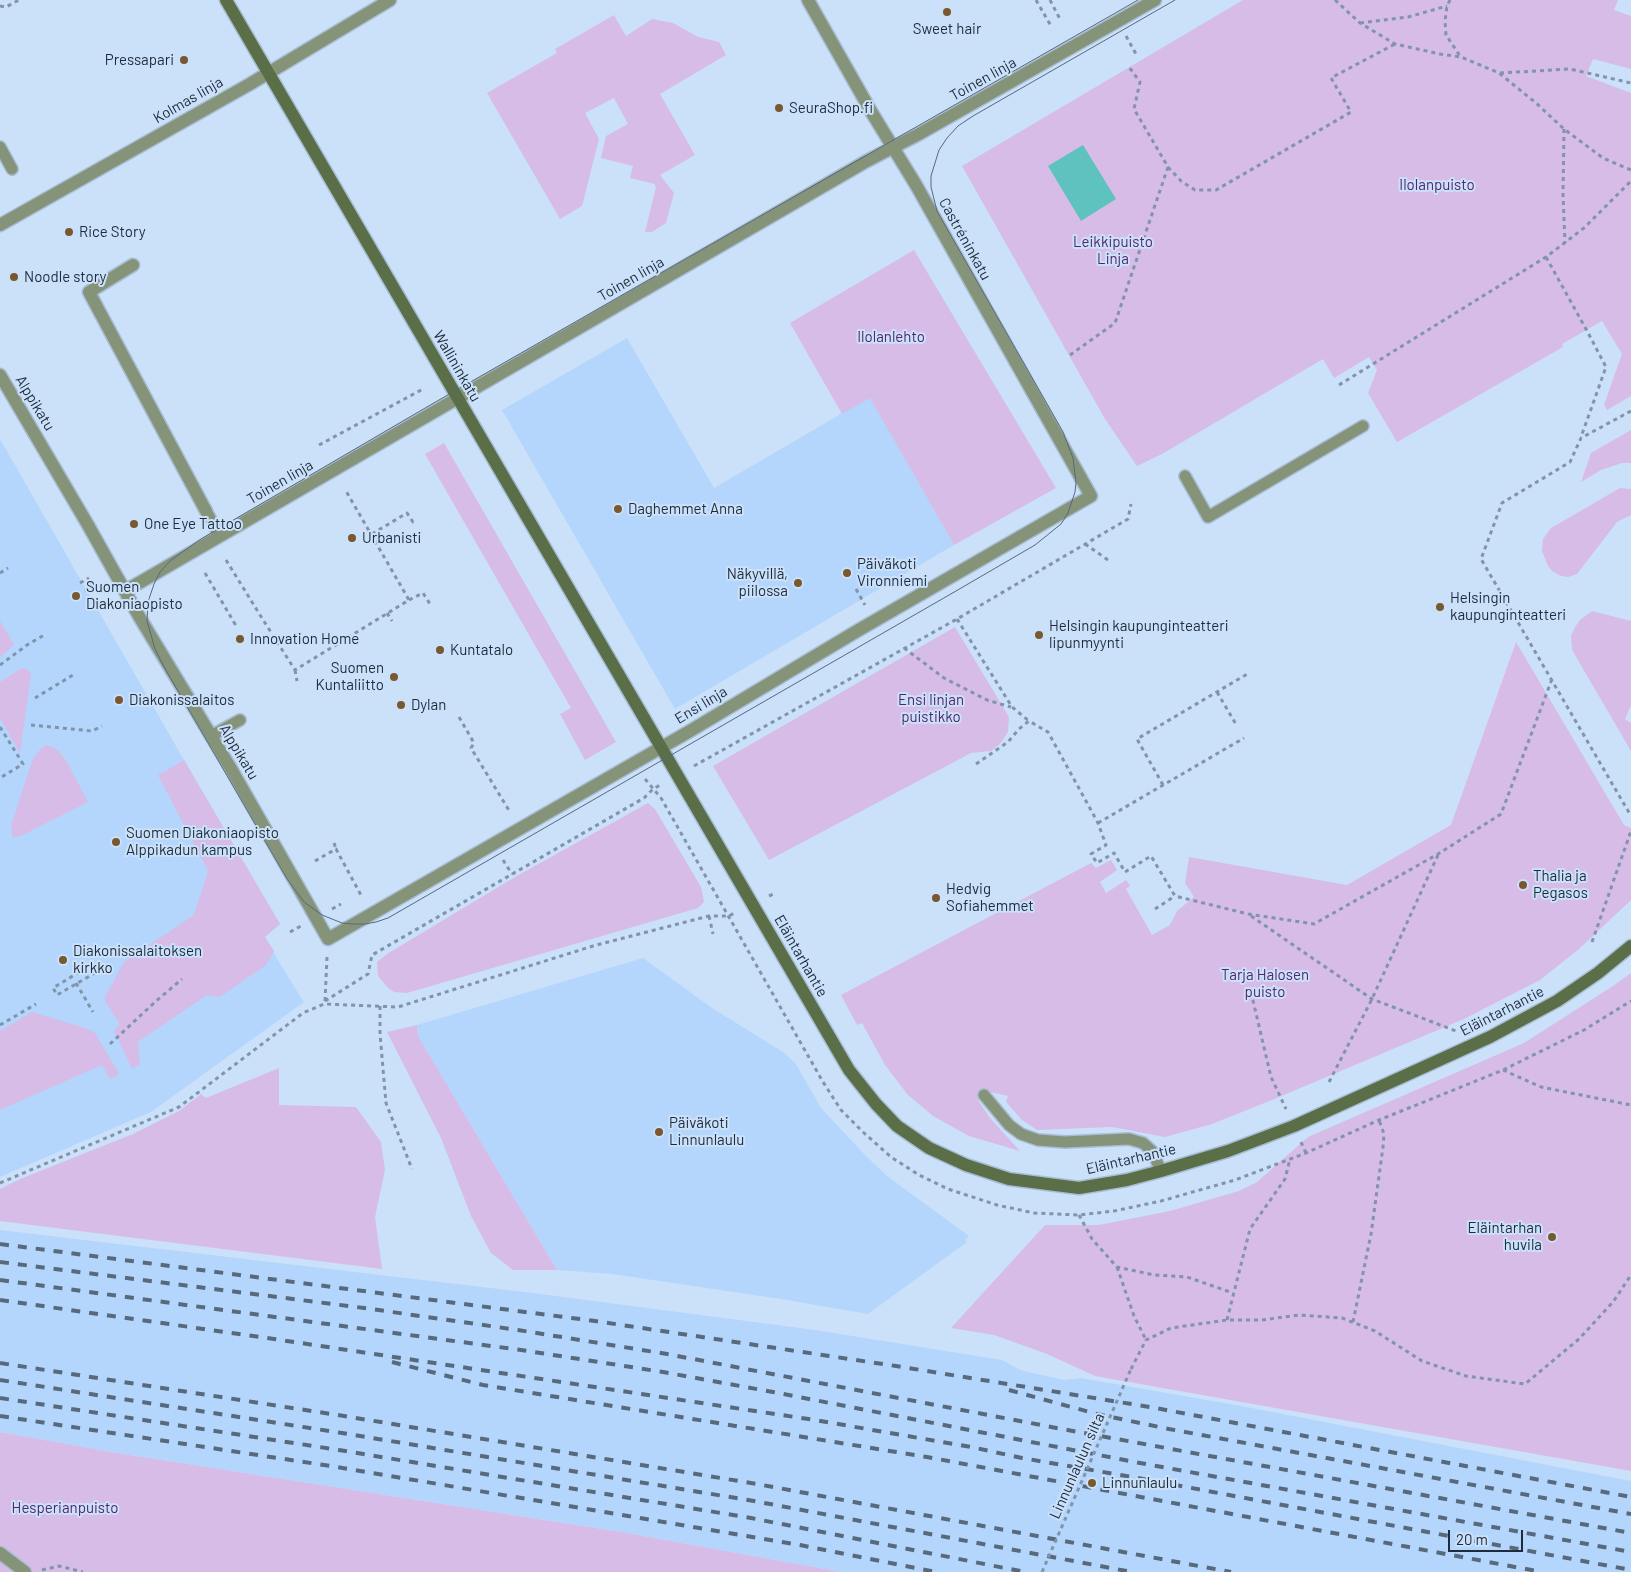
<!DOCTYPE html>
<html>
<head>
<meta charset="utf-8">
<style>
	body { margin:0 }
	#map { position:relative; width:1631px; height:1572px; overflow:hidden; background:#cbe1fa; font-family:Barlow,sans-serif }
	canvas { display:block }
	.scale { position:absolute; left:1448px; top:1530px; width:75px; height:22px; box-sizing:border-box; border:2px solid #1d2b3b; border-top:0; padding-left:6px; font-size:15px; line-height:18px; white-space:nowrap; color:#1d2b3b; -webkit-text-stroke:4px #cbe1fa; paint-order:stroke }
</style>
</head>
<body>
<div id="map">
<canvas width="1631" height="1572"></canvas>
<div class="scale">20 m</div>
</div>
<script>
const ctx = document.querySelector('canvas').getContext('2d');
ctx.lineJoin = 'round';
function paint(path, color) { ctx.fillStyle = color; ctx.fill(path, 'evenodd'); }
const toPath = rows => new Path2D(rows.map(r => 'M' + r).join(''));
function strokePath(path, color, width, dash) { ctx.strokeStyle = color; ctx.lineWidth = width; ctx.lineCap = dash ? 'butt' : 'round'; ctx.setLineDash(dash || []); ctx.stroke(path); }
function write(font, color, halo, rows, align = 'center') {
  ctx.font = font + ' Barlow,sans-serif'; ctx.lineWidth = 4; ctx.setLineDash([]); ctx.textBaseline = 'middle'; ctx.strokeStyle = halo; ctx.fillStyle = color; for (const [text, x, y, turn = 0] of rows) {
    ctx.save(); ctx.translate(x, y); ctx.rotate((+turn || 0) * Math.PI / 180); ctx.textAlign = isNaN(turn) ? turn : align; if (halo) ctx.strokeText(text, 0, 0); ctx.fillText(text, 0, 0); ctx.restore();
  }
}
paint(toPath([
	[627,338,714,488,870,397,954,545,675,709,502,410],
	[0,439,184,760,280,924,265,937,282,967,304,1002,151,1112,0,1177],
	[643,958,712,1008,783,1052,796,1064,821,1108,866,1156,887,1176,969,1236,965,1240,967,1242,868,1314,781,1299,612,1274,557,1270,418,1036,417,1025],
	[0,1230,533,1293,815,1330,1002,1360,1020,1370,1064,1380,1081,1378,1241,1406,1631,1481,1631,1572,841,1572,621,1532,117,1453,0,1432]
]), '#b4d6fc');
paint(toPath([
	[1243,0,1618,0,1614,10,1631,16,1631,69,1593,59,1586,76,1631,93,1631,396,1607,410,1604,405,1622,354,1602,321,1562,344,1563,347,1397,442,1368,393,1377,370,1369,357,1334,378,1323,359,1162,454,1137,466,1105,419,962,166],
	[614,15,626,36,652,19,673,23,698,37,719,42,726,55,660,94,695,155,660,175,674,193,666,223,652,232,645,232,656,187,655,186,655,184,630,178,633,166,601,158,606,136,628,124,614,98,585,113,599,139,582,206,560,219,487,93,557,53,555,49],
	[914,250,1056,488,954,545,870,398,842,414,790,323],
	[1631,430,1631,463,1622,463,1601,470,1581,482,1591,453],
	[444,443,616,742,585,760,560,714,571,708,425,454],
	[1620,488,1631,489,1631,515,1617,522,1577,574,1568,577,1561,576,1553,572,1548,566,1542,551,1543,539,1551,528],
	[1592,611,1631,621,1631,705,1625,719,1631,723,1631,751,1572,650,1571,636,1575,627,1580,620],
	[0,621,14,645,0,657],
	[955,627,1009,717,1008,732,1000,744,991,751,971,753,769,860,713,766],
	[1516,642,1624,825,1631,828,1631,900,1579,949,1540,980,1464,1019,1272,1100,1212,1124,1165,1137,1112,1127,1037,1130,1022,1120,1006,1102,1008,1096,990,1092,984,1095,978,1100,990,1118,1020,1151,969,1136,933,1116,908,1095,885,1065,862,1023,857,1025,841,995,1091,863,1096,868,1111,860,1117,870,1100,882,1106,893,1126,880,1130,886,1126,889,1152,935,1170,925,1177,911,1194,897,1185,883,1189,857,1347,885,1451,825],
	[22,668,27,669,31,675,20,753,0,718,0,682],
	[47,745,58,750,67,762,88,802,23,835,13,838,11,826,32,761,37,753,42,748],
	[184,760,280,924,265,937,274,951,266,965,220,997,207,995,138,1042,140,1064,132,1069,114,1030,120,1025,104,999,124,962,194,915,208,871,158,775],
	[648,803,655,809,701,887,704,902,698,908,407,993,394,992,388,988,378,976,377,962,387,954,515,877],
	[1631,973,1631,1471,1095,1376,1047,1354,994,1335,951,1328,1045,1225,1099,1225,1170,1211,1239,1191,1257,1182,1308,1137,1524,1043,1613,986],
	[32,1012,88,1029,95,1033,119,1074,110,1079,102,1065,0,1110,0,1031],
	[417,1025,418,1036,557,1270,513,1270,491,1253,471,1216,441,1138,387,1032],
	[279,1068,279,1105,356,1107,381,1142,385,1170,375,1217,382,1269,0,1221,0,1189,20,1179,133,1134,179,1111,201,1094,206,1098],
	[0,1432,117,1453,621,1532,841,1572,0,1572]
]), '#d6bce7');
paint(toPath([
	[1083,145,1116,199,1081,221,1048,166]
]), '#5ec3bf');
const service = toPath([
	[0,147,12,169],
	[1185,476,1208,517,1363,426],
	[206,511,220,536],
	[211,736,240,720],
	[984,1095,1009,1125,1021,1134,1038,1140,1065,1142,1129,1139,1143,1143,1152,1151,1161,1171]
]);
const minor = toPath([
	[0,225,250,84,390,0],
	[133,265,89,292,206,511],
	[0,375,88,525,140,618,230,767,328,939,690,731,857,631,1091,496,916,185,872,113,808,0],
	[125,591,865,162,919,134,1155,0],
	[0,1553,25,1572]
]);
const secondary = toPath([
	[226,0,849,1070,876,1104,897,1126,929,1148,966,1165,1009,1179,1079,1188,1127,1180,1161,1171,1228,1151,1294,1126,1490,1037,1557,1001,1598,973,1631,946]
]);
strokePath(service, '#a8bdd4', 14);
strokePath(minor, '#a8bdd4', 15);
strokePath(secondary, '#a8bdd4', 15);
strokePath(toPath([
	[1036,0,1051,26],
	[1050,0,1061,21],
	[1335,0,1360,23,1395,44,1440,54,1461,57,1499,73,1536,103,1564,129,1603,158,1631,170],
	[1450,0,1447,6,1445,21,1446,35,1460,56],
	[0,6,6,7,19,0],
	[1360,23,1408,17,1447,6],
	[1126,36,1136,54],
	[1500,73,1570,69,1631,83],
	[1564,129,1563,194,1565,243],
	[1168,167,1181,181,1195,190,1216,190,1351,112,1331,78,1395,44],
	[1546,257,1586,329,1606,367,1581,437],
	[1070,355,1115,323,1168,167,1134,109,1140,82,1129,67],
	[1339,385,1546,257,1584,228,1631,181],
	[1631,411,1581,438,1570,462,1502,503,1481,559,1631,816],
	[319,445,423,389],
	[372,534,407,513,413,522,416,521],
	[1085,544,1111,562],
	[226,560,260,615,295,670,409,600,346,491],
	[0,573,8,568],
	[205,573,235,624,232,625],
	[80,583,89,578],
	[856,589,865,605],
	[85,591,94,585],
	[409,600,423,593,430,604],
	[94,607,104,602],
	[387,613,392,621],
	[957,619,1012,707,1029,721],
	[904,648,944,678,987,700,1011,707],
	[0,665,27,645,46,634],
	[295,670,297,681],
	[1217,692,1237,726],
	[35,698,73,675],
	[459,717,474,743,471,748,510,812],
	[31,725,92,731,102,726],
	[0,727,23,764,0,778],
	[976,764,1008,742,1019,729,1029,721,1048,732,1098,823,1106,845,1091,854,1097,863,1114,853,1125,872,1151,856,1175,896,1248,914,1314,924,1438,854,1501,814,1552,679],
	[694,766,957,619,1128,519,1131,504],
	[645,779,661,798,823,1082,841,1110,863,1132,891,1157,919,1175,948,1189,997,1205,1034,1213,1079,1215,1114,1211,1161,1201,1235,1180,1306,1153,1379,1120,1503,1070,1584,1030,1631,1001],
	[1163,785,1137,739,1249,673],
	[1098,823,1244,738],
	[334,843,336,849],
	[503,860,512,874],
	[315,861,336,849,362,897],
	[769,896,776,893],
	[332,909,341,904],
	[1155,909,1175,896],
	[709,916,713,934],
	[1251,916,1372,999,1456,1031],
	[290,932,301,926],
	[1592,942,1631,831],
	[91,965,95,973,57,995,53,988,91,965],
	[76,983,93,1012],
	[1251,992,1271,1077,1286,1109],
	[325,1001,368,974,372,955,644,798,653,789,662,784],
	[325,1001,327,957],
	[380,1006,380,1034,386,1103,412,1169],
	[0,1025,36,1004],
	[110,1044,155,1002,182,979],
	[1503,1070,1541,1087,1631,1105],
	[1329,1082,1372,999,1438,855],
	[1301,1142,1306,1153],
	[0,1183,179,1107,303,1013,324,1004,398,1007,593,946,709,916,729,916,736,912],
	[1079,1215,1092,1239,1117,1267,1154,1275,1187,1277,1233,1293],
	[1117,1267,1134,1316,1146,1340],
	[1227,1320,1250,1229,1285,1179,1290,1159],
	[1353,1322,1371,1234,1383,1147,1384,1134,1379,1120],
	[1131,1369,1146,1340,1171,1328,1227,1320,1262,1320,1299,1315,1342,1318,1375,1331,1422,1361,1466,1376,1525,1384,1579,1339,1613,1302,1631,1275],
	[42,1570,59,1566,83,1572]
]), '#8194a9', 3, [4, 4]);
strokePath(service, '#859479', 11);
strokePath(minor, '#859479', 12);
strokePath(secondary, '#5a6f48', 12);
strokePath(toPath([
	[1138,0,432,404,201,539,171,560,160,572,154,584,148,602,147,621,155,649,164,667,287,879,304,902,322,915,342,923,353,924,365,924,376,922,388,918,956,591,1035,545,1061,524,1068,513,1075,492,1076,483,1073,458,1063,432,937,211,931,187,931,176,939,150,947,138,958,126,973,116,1175,0]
]), '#58697c', 1);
strokePath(toPath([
	[0,1244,595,1321,896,1366,1150,1407,1631,1497],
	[0,1262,364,1308,518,1330,667,1354,1062,1429,1631,1533],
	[0,1280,521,1350,663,1372,773,1392,1140,1463,1631,1552],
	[0,1300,274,1339,815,1420,971,1447,1022,1458,1138,1478,1631,1570],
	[392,1362,483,1385,927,1457,1542,1572],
	[0,1363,344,1416,757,1484,1231,1572],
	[0,1380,342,1433,754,1501,1132,1572],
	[1009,1390,1097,1414,1169,1429,1631,1514],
	[0,1398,339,1450,751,1518,1025,1572],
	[0,1416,337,1467,800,1545,936,1572]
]), '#58697c', 4, [9, 9]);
strokePath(toPath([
	[1042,1572,1131,1369]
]), '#8194a9', 3, [4, 4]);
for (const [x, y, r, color] of [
	[947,12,5,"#79582f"],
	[184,60,5,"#79582f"],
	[779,108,5,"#79582f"],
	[69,232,5,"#79582f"],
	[14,277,5,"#79582f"],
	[618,509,5,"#79582f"],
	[134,524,5,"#79582f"],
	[352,538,5,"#79582f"],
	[847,573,5,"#79582f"],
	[798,583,5,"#79582f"],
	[76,596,5,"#79582f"],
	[1440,607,5,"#79582f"],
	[1039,635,5,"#79582f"],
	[240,639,5,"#79582f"],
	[440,650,5,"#79582f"],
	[394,677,5,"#79582f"],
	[119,700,5,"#79582f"],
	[401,705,5,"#79582f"],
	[116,842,5,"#79582f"],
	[1523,885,5,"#79582f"],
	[936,898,5,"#79582f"],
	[63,960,5,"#79582f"],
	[659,1132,5,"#79582f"],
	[1552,1237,5,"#79582f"],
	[1092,1483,5,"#79582f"]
]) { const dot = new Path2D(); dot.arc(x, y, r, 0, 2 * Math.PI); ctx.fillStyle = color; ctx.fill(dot); strokePath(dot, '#cbe1fa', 2); }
write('15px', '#1d2b3b', '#cbe1fa', [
	["Sweet hair",947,29,"center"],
	["Pressapari",174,60,"right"],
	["SeuraShop.fi",789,108],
	["Rice Story",79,232],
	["Noodle story",24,277],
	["Daghemmet Anna",628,509],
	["One Eye Tattoo",144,524],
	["Urbanisti",362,538],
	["Päiväkoti",857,564],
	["Vironniemi",857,581],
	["Näkyvillä,",788,574,"right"],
	["piilossa",788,591,"right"],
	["Suomen",86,587],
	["Diakoniaopisto",86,604],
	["Helsingin",1450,598],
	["kaupunginteatteri",1450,615],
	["Helsingin kaupunginteatteri",1049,626],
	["lipunmyynti",1049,643],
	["Innovation Home",250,639],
	["Kuntatalo",450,650],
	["Suomen",384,668,"right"],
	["Kuntaliitto",384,685,"right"],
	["Diakonissalaitos",129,700],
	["Dylan",411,705],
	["Suomen Diakoniaopisto",126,833],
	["Alppikadun kampus",126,850],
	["Thalia ja",1533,876],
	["Pegasos",1533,893],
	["Hedvig",946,889],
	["Sofiahemmet",946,906],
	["Diakonissalaitoksen",73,951],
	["kirkko",73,968],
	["Päiväkoti",669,1123],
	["Linnunlaulu",669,1140],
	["Eläintarhan",1542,1228,"right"],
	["huvila",1542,1245,"right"],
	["Linnunlaulu",1102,1483]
], 'left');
write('15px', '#1d2b3b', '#cbe1fa', [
	["Toinen linja",983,79,-29],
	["Kolmas linja",188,100,-30],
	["Castréninkatu",965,239,61],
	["Toinen linja",631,279,-30],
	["Wallininkatu",457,366,60],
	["Alppikatu",35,403,59],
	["Toinen linja",280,482,-30],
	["Ensi linja",701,705,-31],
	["Alppikatu",239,752,59],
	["Eläintarhantie",801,956,60],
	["Eläintarhantie",1502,1011,-27],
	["Eläintarhantie",1131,1159,-13],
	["Linnunlaulun silta",1077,1466,-66]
]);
write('15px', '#54256d', '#cbe1fa', [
	["Ilolanpuisto",1437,185],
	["Leikkipuisto",1113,242],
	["Linja",1113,259],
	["Ilolanlehto",891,337],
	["Ensi linjan",931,700],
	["puistikko",931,717],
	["Tarja Halosen",1265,975],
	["puisto",1265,992],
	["Hesperianpuisto",65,1508]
]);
</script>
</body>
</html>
